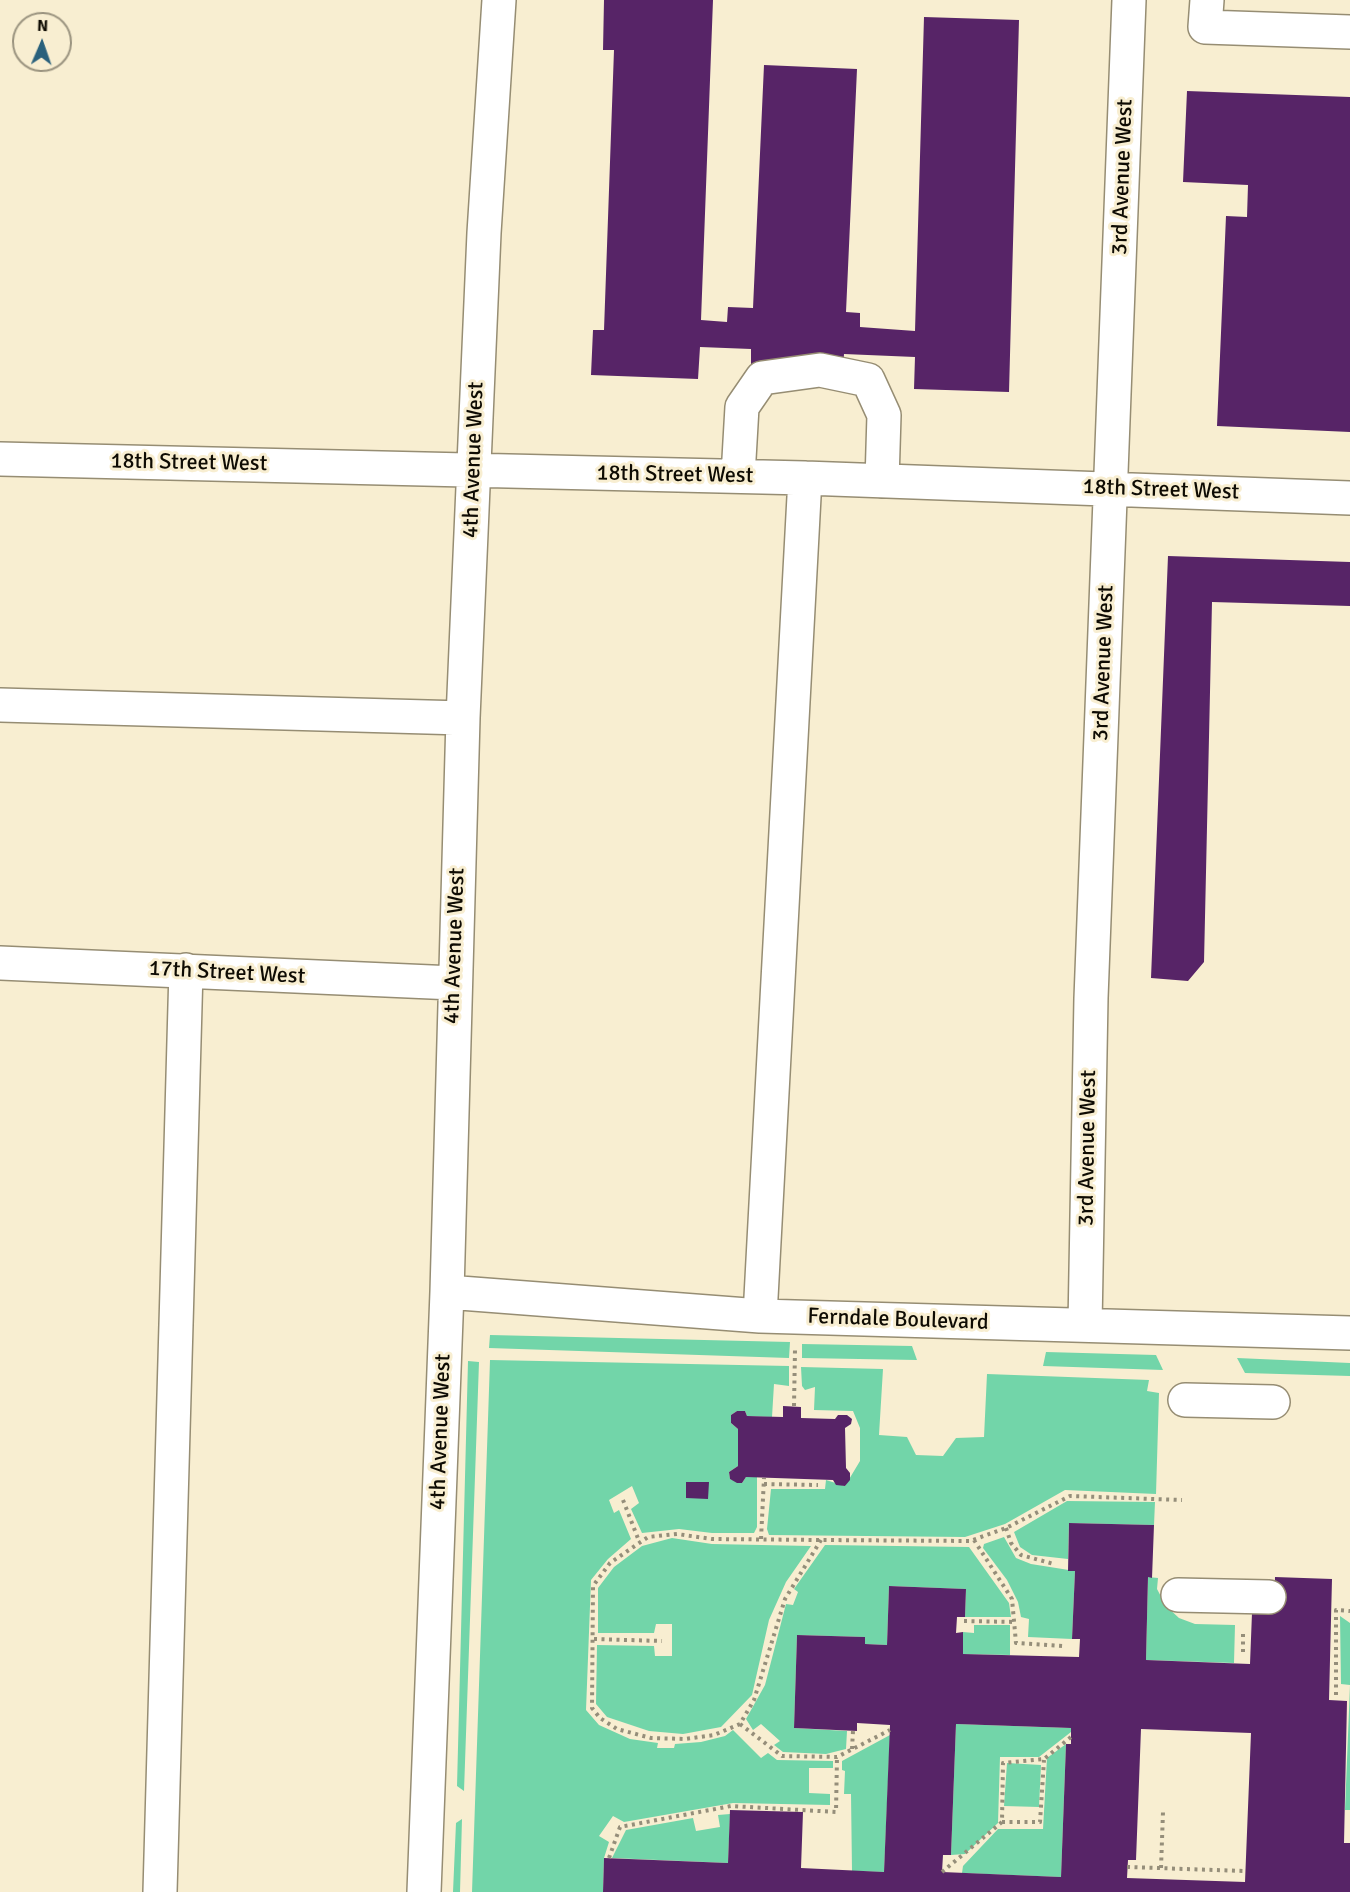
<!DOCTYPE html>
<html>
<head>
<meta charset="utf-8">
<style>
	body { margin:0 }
	#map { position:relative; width:1350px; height:1892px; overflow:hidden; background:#f8eed1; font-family:Signika,sans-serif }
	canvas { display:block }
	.north { position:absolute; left:12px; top:12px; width:60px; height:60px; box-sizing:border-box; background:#f8eed1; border:2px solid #9a937f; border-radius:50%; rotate:2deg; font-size:16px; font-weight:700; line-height:24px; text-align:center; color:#0e0b03 }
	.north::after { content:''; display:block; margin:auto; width:21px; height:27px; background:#2a617c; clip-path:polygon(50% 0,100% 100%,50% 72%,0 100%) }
</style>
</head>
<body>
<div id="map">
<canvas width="1350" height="1892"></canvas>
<div class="north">N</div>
</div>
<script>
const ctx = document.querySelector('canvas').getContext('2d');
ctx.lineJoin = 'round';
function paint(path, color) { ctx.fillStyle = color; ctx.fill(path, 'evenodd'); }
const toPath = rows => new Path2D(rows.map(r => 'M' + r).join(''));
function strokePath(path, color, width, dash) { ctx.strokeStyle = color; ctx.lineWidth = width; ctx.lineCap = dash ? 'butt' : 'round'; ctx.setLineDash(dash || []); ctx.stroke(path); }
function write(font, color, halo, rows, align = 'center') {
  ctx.font = font + ' Signika,sans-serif'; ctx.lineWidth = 6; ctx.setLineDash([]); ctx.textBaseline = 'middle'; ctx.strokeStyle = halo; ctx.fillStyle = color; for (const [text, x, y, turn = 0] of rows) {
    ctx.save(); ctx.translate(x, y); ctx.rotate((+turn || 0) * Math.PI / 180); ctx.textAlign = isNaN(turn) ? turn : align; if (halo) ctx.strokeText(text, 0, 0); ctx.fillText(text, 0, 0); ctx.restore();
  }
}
paint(toPath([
	[490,1335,790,1342,789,1358,489,1348],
	[802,1344,912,1346,917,1360,802,1358],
	[1046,1352,1156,1355,1163,1370,1043,1366],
	[1237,1358,1350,1363,1350,1376,1245,1373],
	[490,1360,789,1366,789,1386,774,1384,772,1417,747,1416,745,1411,737,1411,731,1415,731,1423,738,1429,738,1466,729,1472,730,1479,742,1483,746,1477,757,1477,757,1527,754,1533,712,1533,679,1529,642,1533,631,1509,639,1503,632,1486,609,1500,614,1513,619,1510,631,1539,608,1559,591,1580,586,1710,599,1725,630,1739,658,1743,657,1748,674,1748,675,1744,701,1742,725,1736,733,1730,761,1758,768,1753,777,1760,833,1761,833,1768,809,1768,809,1793,830,1794,830,1805,733,1803,624,1822,613,1816,599,1836,609,1842,604,1858,603,1892,472,1892],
	[468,1361,479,1362,464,1791,457,1786],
	[801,1367,883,1369,879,1435,907,1437,916,1455,943,1456,956,1438,984,1437,987,1374,1149,1380,1147,1391,1159,1393,1156,1494,1065,1490,1005,1524,965,1537,769,1535,767,1529,771,1489,825,1489,826,1480,845,1486,860,1461,860,1428,853,1411,814,1410,815,1387,805,1390,802,1386],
	[1067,1501,1155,1502,1154,1525,1069,1523,1068,1559,1032,1555,1020,1547,1014,1532],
	[1004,1537,1016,1558,1031,1564,1075,1571,1072,1639,1028,1637,1029,1619,1021,1617,1018,1602,1007,1580,983,1548,984,1544],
	[672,1538,712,1544,811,1546,786,1582,769,1620,752,1695,721,1727,683,1734,649,1731,607,1717,596,1704,597,1645,654,1646,655,1656,672,1656,672,1624,656,1624,654,1633,598,1633,598,1588,614,1567,642,1546],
	[825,1545,969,1547,1009,1603,1011,1617,965,1617,966,1589,889,1586,887,1645,865,1644,865,1637,797,1635,794,1728,847,1731,846,1749,826,1754,783,1752,774,1745,780,1741,761,1724,753,1730,746,1719,765,1685,786,1604,793,1605,798,1592,794,1589],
	[1148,1577,1158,1578,1157,1589,1166,1606,1179,1618,1195,1624,1235,1625,1234,1663,1146,1660],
	[1340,1616,1350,1623,1350,1810,1345,1810,1350,1685,1341,1684],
	[974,1625,1010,1625,1010,1655,963,1654,963,1632,974,1633],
	[956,1724,1071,1728,1071,1732,1039,1757,1000,1757,998,1823,965,1854,951,1855],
	[890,1735,884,1872,852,1871,851,1794,844,1794,845,1771,842,1770,842,1761],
	[1066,1744,1061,1877,962,1873,963,1866,998,1829,1043,1829,1047,1758],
	[1007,1763,1041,1765,1039,1807,1004,1806],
	[730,1814,728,1863,612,1858,626,1830,693,1818,696,1831,720,1827,718,1815],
	[462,1819,460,1892,453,1892,456,1823]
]), '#72d5a9');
paint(toPath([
	[604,0,713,0,701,320,727,322,728,307,753,308,764,65,857,69,846,312,860,313,860,327,915,331,924,17,1019,20,1009,392,914,389,915,357,844,354,843,369,751,365,751,349,700,347,698,379,591,375,593,330,604,330,614,50,603,50],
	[1187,91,1350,97,1350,432,1217,426,1226,216,1247,217,1248,185,1183,182],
	[1168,556,1350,562,1350,606,1212,602,1204,962,1188,981,1151,978],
	[783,1406,801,1407,801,1418,835,1419,838,1415,847,1415,852,1419,851,1424,845,1428,846,1468,850,1473,850,1480,845,1486,836,1485,833,1480,746,1477,742,1483,737,1483,730,1479,729,1472,738,1466,738,1429,731,1423,731,1415,737,1411,745,1411,747,1416,783,1417],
	[686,1482,709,1482,708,1499,686,1498],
	[1069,1523,1154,1525,1152,1578,1148,1577,1146,1660,1250,1664,1252,1613,1274,1614,1275,1577,1332,1579,1329,1700,1347,1701,1344,1843,1350,1843,1350,1892,603,1892,604,1858,728,1863,730,1810,803,1812,801,1868,884,1872,890,1725,857,1723,857,1731,794,1728,797,1635,865,1637,865,1644,887,1645,889,1586,966,1589,965,1617,957,1617,956,1633,963,1632,963,1654,1079,1657,1080,1639,1072,1639,1075,1571,1068,1571],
	[956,1724,1071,1728,1071,1744,1066,1744,1061,1877,942,1872,943,1855,951,1855],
	[1141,1729,1251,1733,1245,1882,1127,1878,1128,1860,1136,1860]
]), '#572467');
const minor = toPath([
	[1207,0,1205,27,1350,32],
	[0,459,805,478,1350,498],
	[738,476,742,407,762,378,820,370,868,380,884,415,882,481],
	[0,705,463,718],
	[0,963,454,983],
	[447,1292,760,1316,1350,1333],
	[760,1316,805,478],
	[1085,1325,1091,998,1129,0],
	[1185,1400,1273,1402],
	[1178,1595,1269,1597],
	[160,1892,186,970],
	[424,1892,447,1292,463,718,484,233,499,0]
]);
strokePath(minor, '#968d73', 36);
strokePath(toPath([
	[794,1406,795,1350],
	[764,1484,818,1485],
	[623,1500,639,1541],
	[1006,1528,1011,1543,1021,1555,1054,1564],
	[761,1539,764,1478],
	[821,1540,785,1599,754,1700,740,1724,714,1735,685,1739,651,1738,617,1729,600,1718,592,1708,593,1586,610,1563,648,1537,677,1534,712,1539,821,1540,970,1541,1006,1528,1070,1496,1182,1500],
	[974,1540,1012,1599,1016,1643,1063,1646],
	[964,1621,1016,1622],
	[594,1639,662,1641],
	[1243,1652,1243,1630],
	[1336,1695,1336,1610,1350,1611],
	[740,1724,782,1756,837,1757,890,1730],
	[852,1749,853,1731],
	[1002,1822,1040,1822,1044,1760],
	[609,1858,620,1827,731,1806,836,1812,837,1757],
	[1127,1867,1245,1871],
	[1161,1868,1163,1812],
	[942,1872,1002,1822,1003,1763,1044,1759,1071,1737]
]), '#958e7a', 4, [3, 4.5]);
strokePath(minor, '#fff', 33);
write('22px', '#0e0b03', '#f8eed1', [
	["3rd Avenue West",1123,177,-88],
	["4th Avenue West",474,460,-88],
	["18th Street West",189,463,1],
	["18th Street West",675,475,1],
	["18th Street West",1161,490,2],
	["3rd Avenue West",1104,663,-88],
	["4th Avenue West",455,946,-88],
	["17th Street West",227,973,3],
	["3rd Avenue West",1088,1148,-89],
	["Ferndale Boulevard",898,1320,2],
	["4th Avenue West",441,1432,-88]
]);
</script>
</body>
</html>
